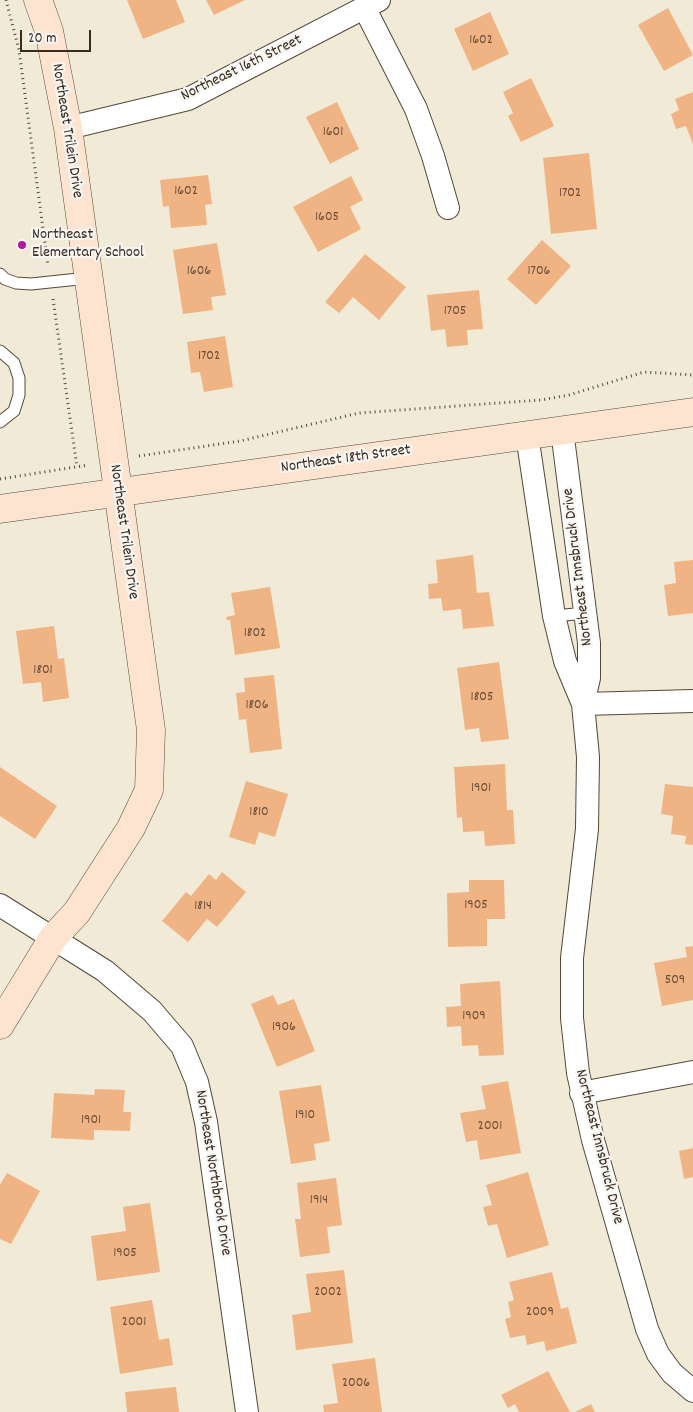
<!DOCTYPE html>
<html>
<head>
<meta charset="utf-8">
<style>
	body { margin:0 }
	#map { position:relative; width:693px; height:1412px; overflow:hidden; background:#f1ead7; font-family:Dekko,sans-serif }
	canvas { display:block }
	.scale { position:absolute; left:20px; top:30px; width:71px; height:22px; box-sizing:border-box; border:2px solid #3b2a1e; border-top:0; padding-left:6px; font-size:15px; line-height:18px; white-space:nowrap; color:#3b2a1e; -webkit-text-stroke:4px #f6f6f2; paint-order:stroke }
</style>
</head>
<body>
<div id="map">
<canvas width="693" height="1412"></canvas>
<div class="scale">20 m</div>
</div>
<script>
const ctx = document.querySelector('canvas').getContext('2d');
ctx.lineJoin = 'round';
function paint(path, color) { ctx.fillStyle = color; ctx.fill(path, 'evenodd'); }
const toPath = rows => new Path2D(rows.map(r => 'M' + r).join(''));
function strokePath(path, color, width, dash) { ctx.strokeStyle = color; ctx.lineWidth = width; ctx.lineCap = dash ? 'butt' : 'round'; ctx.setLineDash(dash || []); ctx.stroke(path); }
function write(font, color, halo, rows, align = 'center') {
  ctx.font = font + ' Dekko,sans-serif'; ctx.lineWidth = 4.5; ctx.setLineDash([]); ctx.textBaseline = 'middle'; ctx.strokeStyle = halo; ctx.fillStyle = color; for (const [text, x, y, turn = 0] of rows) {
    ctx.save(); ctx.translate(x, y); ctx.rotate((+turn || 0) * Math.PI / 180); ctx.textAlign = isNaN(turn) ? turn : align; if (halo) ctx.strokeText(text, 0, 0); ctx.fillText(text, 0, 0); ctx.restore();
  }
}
paint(toPath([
	[127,0,176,0,185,22,143,39],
	[206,0,245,0,214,15],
	[668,8,693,55,664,71,638,25],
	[490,12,509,54,473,71,454,29],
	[531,78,554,126,521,142,508,116,513,113,503,92],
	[693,92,693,144,686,126,676,129,671,114,679,110,675,99],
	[337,102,359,149,330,164,306,117],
	[589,153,597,229,551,234,543,158],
	[208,175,212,204,205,205,207,225,171,228,169,206,163,207,160,180],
	[351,176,363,200,350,207,361,229,318,252,293,207],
	[542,240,571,266,536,305,507,279],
	[217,243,226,295,211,297,213,310,183,314,173,250],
	[365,254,406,287,379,320,353,297,339,313,325,302],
	[479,290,483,329,467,330,468,345,447,347,445,329,431,331,427,295],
	[225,336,233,387,204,392,200,372,191,373,187,342],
	[473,555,477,593,489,592,494,626,463,629,461,609,443,611,441,598,429,599,428,584,438,583,436,560],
	[693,560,693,613,668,616,664,585,676,583,674,562],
	[270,587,280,648,235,655,230,620,227,620,226,617,235,615,231,593],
	[54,626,58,659,64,658,69,698,43,702,41,682,23,684,16,631],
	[499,662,509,739,481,742,479,728,465,730,457,668],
	[274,675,282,749,250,753,246,719,239,720,236,693,245,692,244,678],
	[505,764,507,810,513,810,515,844,485,846,484,831,463,832,462,817,457,818,454,767],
	[0,767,57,806,35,839,0,816],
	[246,781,288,794,275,837,259,832,255,845,229,837],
	[665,784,693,787,693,845,685,844,686,836,671,834,673,816,661,814],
	[222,872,246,892,217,927,207,919,188,942,162,921,186,892,191,896,209,874,216,880],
	[469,880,504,880,505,919,487,919,487,946,448,947,447,893,469,892],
	[693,946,693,1000,662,1006,654,963,687,957,685,947],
	[500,981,504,1055,479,1056,478,1045,462,1046,461,1026,447,1027,446,1007,461,1006,460,984],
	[273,995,278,1005,294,999,315,1051,277,1067,251,1004],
	[508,1081,521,1153,480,1160,477,1140,466,1142,460,1113,486,1109,481,1086],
	[321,1085,330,1141,314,1144,316,1160,291,1164,279,1091],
	[95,1089,125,1090,123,1112,131,1112,130,1131,94,1130,94,1140,51,1138,54,1093,94,1095],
	[693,1148,693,1177,684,1179,679,1151],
	[528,1172,549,1245,507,1258,497,1224,488,1226,483,1207,492,1205,486,1185],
	[7,1173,40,1191,11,1244,0,1239,0,1185],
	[336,1178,342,1225,327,1227,330,1253,300,1257,295,1219,301,1219,297,1183],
	[150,1203,160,1272,97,1281,91,1236,126,1231,123,1207],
	[344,1270,353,1343,296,1350,292,1315,311,1312,306,1274],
	[552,1272,561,1309,568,1307,577,1343,546,1351,544,1341,527,1345,525,1335,510,1338,505,1319,511,1317,508,1302,514,1300,509,1282],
	[152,1300,159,1340,169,1338,173,1365,120,1374,110,1307],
	[375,1358,382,1412,324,1412,323,1405,338,1403,332,1364],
	[548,1371,570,1412,519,1412,515,1404,508,1408,501,1395],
	[176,1387,179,1412,127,1412,125,1392],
	[591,1404,595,1412,575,1412]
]), '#f0b384');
const lane = toPath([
	[0,274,5,279,16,283,31,284,88,278],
	[0,351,14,363,19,378,19,395,14,411,0,422],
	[554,616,586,613]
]);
const street = toPath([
	[365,9,416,109,433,156,448,208],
	[68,128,188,99,379,0],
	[562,430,589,643,589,678,583,704,588,757,587,829,572,958,572,1018,578,1073,593,1140,647,1329,658,1354,672,1373,693,1391],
	[527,435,554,616,565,661,583,704],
	[583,704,693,701],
	[0,905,105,971,152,1011,182,1046,197,1082,206,1122,247,1412],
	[581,1093,693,1072]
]);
const secondary = toPath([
	[0,509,693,412],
	[0,1025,53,938,77,912,131,828,149,790,151,730,68,128,49,31,38,0]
]);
strokePath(lane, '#56473a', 13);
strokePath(street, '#56473a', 24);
strokePath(secondary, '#56473a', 29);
strokePath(toPath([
	[6,0,19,50,48,266],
	[53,299,77,467],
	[139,456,240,441,359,413,541,400,569,395,644,372,693,375],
	[0,479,88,465]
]), '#56473a', 3, [1, 4]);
strokePath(lane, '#fff', 11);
strokePath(street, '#fff', 22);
strokePath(secondary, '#fde4d1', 28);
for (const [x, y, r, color] of [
	[22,245,5,"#b5179e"]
]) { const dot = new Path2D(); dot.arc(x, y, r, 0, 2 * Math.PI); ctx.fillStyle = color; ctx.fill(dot); strokePath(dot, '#f6f6f2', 2); }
write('14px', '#684c38', null, [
	["1602",481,41],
	["1601",333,133],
	["1602",186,192],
	["1702",570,194],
	["1605",327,218],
	["1606",199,272],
	["1706",539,272],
	["1705",455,312],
	["1702",209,357],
	["1802",255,634],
	["1801",43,671],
	["1805",482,698],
	["1806",257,706],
	["1901",481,789],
	["1810",259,813],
	["1905",476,906],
	["1814",203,907],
	["509",675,981],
	["1909",474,1017],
	["1906",284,1028],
	["1910",305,1116],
	["1901",91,1121],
	["2001",490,1127],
	["1914",319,1201],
	["1905",125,1254],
	["2002",328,1293],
	["2009",540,1313],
	["2001",134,1323],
	["2006",356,1384]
]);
write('16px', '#3b2a1e', '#f6f6f2', [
	["Northeast 16th Street",242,69,-26],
	["Northeast Trilein Drive",66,131,81],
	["Northeast 18th Street",346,460,-8],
	["Northeast Trilein Drive",123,532,82],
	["Northeast Innsbruck Drive",579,567,-97],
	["Northeast Innsbruck Drive",598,1147,76],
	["Northeast Northbrook Drive",212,1173,81]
]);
write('16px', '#3b2a1e', '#f6f6f2', [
	["Northeast",32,236],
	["Elementary School",32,254]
], 'left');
</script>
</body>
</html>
